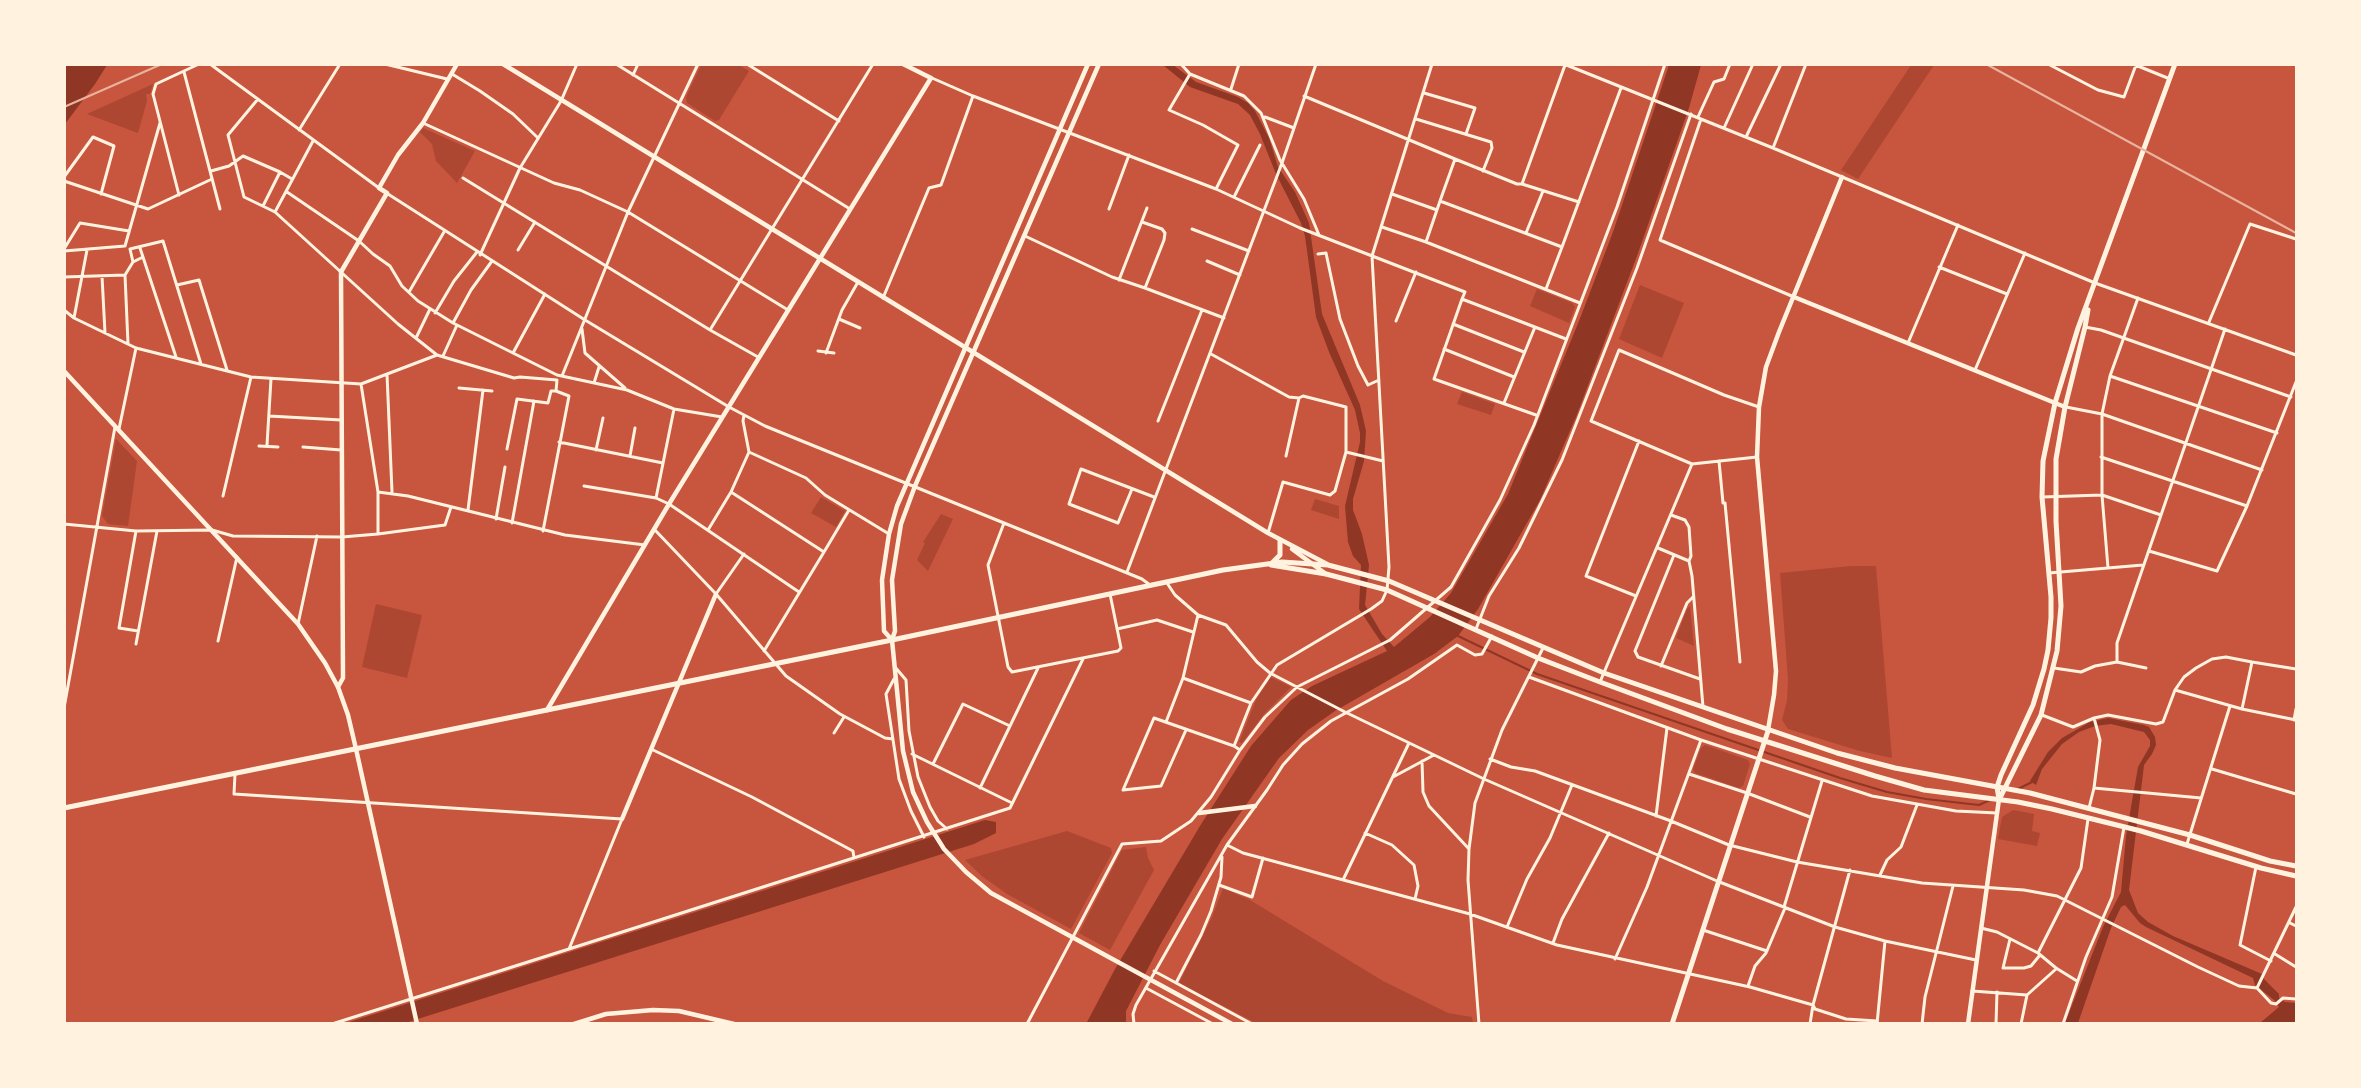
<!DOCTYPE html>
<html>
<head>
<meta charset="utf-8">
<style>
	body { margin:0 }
	#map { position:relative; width:2361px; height:1088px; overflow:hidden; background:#c8553d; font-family:"Fira Sans",sans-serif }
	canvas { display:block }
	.frame { position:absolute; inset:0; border:66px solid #fff3e0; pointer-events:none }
</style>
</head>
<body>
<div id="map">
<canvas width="2361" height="1088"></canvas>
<div class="frame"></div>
</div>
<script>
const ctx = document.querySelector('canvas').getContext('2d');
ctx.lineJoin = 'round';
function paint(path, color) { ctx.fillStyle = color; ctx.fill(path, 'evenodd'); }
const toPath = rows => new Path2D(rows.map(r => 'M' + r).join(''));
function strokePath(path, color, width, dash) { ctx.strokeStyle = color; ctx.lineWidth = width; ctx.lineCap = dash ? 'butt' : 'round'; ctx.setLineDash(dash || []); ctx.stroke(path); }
paint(toPath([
	[701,65,739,65,749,71,719,120,715,121,687,103,686,97],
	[1911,65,1934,65,1858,179,1841,170],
	[153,84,150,94,146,94,147,101,138,133,87,114],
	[423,128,475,151,457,183,436,161,432,144,420,132],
	[1640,285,1684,303,1662,358,1619,339],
	[1537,289,1572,303,1575,307,1569,323,1530,306],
	[1462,392,1495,404,1491,415,1457,404],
	[116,439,137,461,128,526,108,524,102,516],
	[821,497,845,511,836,527,811,513],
	[1315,499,1339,506,1339,519,1311,510],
	[941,514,953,519,928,571,917,560,925,543,923,542],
	[1851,566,1876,566,1892,758,1860,751,1788,729,1782,720,1787,700,1788,679,1780,573],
	[376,604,422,615,407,678,362,667],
	[1690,606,1694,646,1676,638,1687,609],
	[1271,677,1291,687,1265,713,1242,743,1239,742,1256,700],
	[1705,745,1748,760,1750,764,1743,786,1739,788,1695,773,1693,769,1701,748],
	[2013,810,2034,814,2032,831,2040,833,2037,846,1998,839,2002,817],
	[1067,831,1111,848,1112,853,1071,929,1007,894,983,877,965,860],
	[1146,847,1148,858,1154,870,1110,950,1079,933,1122,850],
	[1223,888,1250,900,1383,981,1448,1013,1472,1017,1473,1023,1256,1023,1179,983,1212,917]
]), '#ae4732');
paint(toPath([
	[65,64,107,65,95,84,65,124],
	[1163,65,1173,65,1196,82,1238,97,1248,103,1255,111,1269,138,1278,167,1295,192,1309,223,1322,314,1360,405,1366,431,1364,461,1353,499,1353,510,1362,534,1369,565,1365,605,1382,634,1394,647,1430,617,1451,593,1508,494,1579,321,1613,232,1669,65,1701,65,1689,108,1637,256,1576,417,1540,500,1478,609,1458,636,1434,654,1335,711,1308,730,1279,758,1222,839,1160,945,1126,1011,1126,1023,1086,1024,1115,969,1200,826,1251,746,1291,700,1312,686,1387,651,1359,609,1361,565,1353,556,1348,542,1345,506,1360,442,1360,433,1355,410,1329,352,1316,317,1305,236,1301,223,1276,174,1260,134,1250,115,1238,104,1190,87],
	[2108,718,2144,725,2149,727,2155,737,2156,745,2152,754,2144,765,2129,890,2138,913,2148,922,2173,936,2262,974,2264,979,2279,994,2279,998,2285,1002,2296,1003,2296,1023,2260,1023,2279,1007,2274,1000,2255,985,2253,978,2146,927,2140,923,2125,905,2121,907,2111,928,2078,1023,2065,1023,2103,927,2121,892,2126,836,2138,767,2150,746,2150,740,2144,732,2111,724,2095,726,2079,732,2062,744,2042,769,2036,785,2030,781,2048,752,2062,738,2090,722],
	[985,820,996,822,996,833,974,844,405,1023,343,1024]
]), '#8f3625');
strokePath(toPath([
	[1456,635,1537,674,1840,778,1887,792,1926,799,1979,805,1990,800],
	[2018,789,2034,781]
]), '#8f3625', 2);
strokePath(toPath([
	[210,64,379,188],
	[385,64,447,79],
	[616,64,850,209],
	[747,64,839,121],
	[1181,64,1190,74,1244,96,1261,113,1280,160,1304,199,1319,235],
	[1564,64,1773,148,2095,283,2296,355],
	[2048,64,2098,90,2124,97,2136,65],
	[2133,64,2170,79],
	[184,72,220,209],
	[452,74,480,91,513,114,537,137],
	[1190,74,1169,110,1203,125,1238,145,1216,189],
	[633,75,638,64],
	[932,78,973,96,1216,189,1300,228,1465,292,1462,299,1566,339],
	[1231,89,1239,64],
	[1424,93,1475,108,1466,134],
	[1304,96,1455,159,1440,201],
	[258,99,228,135,244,197,275,212,398,324,437,355,514,378,520,377,557,380],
	[1265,117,1294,128],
	[1698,117,1714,82,1724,79,1730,64],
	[1416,119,1491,142,1492,148,1483,171],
	[1701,119,1660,240,1794,297],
	[423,123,554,183,580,190,628,212,788,310],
	[1724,128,1753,64],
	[299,130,340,64],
	[1746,137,1781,64],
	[1773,148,1806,64],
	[1455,159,1517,184,1522,184,1579,202],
	[211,171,229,166,243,156,280,172],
	[64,177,93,137,114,146,101,194],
	[463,178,710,330,758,357],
	[64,181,148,209,212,179],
	[1522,184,1565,65],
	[287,192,359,241,373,254,390,266,402,286,418,301,453,323,557,375,627,390,674,409,722,417],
	[388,194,585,320,729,407,765,426,1142,579,1150,585],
	[1392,194,1437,210],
	[179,195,153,94,156,84,199,64],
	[1234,197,1260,145],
	[263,206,280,172,292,179],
	[1109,209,1129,155],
	[275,212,313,141],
	[1142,222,1162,229,1165,233,1164,240,1145,288],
	[1382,227,1426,242,1440,201,1562,247,1621,88],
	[1192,229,1249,251],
	[1526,233,1543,191],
	[1025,236,1112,277,1145,288,1224,318],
	[1426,242,1580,303],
	[140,248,176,357],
	[64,249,80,223,129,231],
	[130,249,163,241,201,364],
	[518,250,535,222],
	[64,251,125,246,160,123],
	[1318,254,1326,253,1340,319,1358,366,1368,385,1379,380],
	[480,255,520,168,561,101,577,64],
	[1207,261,1240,275],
	[133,262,143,257],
	[1939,267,2007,294],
	[125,275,128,344],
	[102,276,105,333],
	[64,277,125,275,133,262,130,249],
	[1119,280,1147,208],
	[177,285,199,280,227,370],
	[1546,289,1562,247],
	[409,292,444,232],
	[883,298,929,188,941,185,973,96],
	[1462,299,1434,379,1536,415],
	[64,310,74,318,136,348,251,377,361,384,437,355],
	[435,313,454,281,477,252],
	[74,318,87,250],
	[839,319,860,328],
	[1396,321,1416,272],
	[2209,322,2250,224,2296,239],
	[453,323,471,290,492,261],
	[1453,324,1524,352],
	[2085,327,2101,330,2291,397],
	[582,329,585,353,625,388],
	[710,330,873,64],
	[416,338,430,309],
	[1908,343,1958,225],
	[1444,349,1514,377],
	[818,351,834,353],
	[513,353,545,294],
	[826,353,842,310,858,282],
	[1211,354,1289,397,1299,398,1303,396,1346,407,1346,452,1335,491,1330,495,1283,482,1268,533],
	[443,356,457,325],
	[1975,370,2025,253],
	[387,374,392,492],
	[562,376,628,212,698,64],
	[2110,376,2277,433],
	[594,383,599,367],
	[361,384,378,492],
	[459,388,492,391],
	[1504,403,1535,327],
	[2066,407,2102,414,2262,470],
	[744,415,743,421,749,452,806,478,825,495,889,534],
	[269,416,341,420],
	[1158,421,1202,310],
	[119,429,136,348],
	[559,442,663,463],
	[267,445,271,379],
	[259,446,278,447],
	[303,447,341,450],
	[507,449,517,399,548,403,551,391,556,391,557,380],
	[596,450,603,418],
	[1346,452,1383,461],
	[630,456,635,428],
	[1286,456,1299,398],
	[1757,457,1692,464,1591,421,1619,350,1724,395,1759,407],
	[2101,457,2247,506],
	[1719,461,1723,503,1725,503,1740,662],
	[584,486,656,498,669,504,799,592],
	[1132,489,1118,523,1069,504,1081,469,1154,497],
	[731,492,749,452],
	[223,496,251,377],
	[2042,497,2102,495,2161,515],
	[656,498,674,409],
	[468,510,483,390],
	[1671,515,1685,520,1689,527,1691,556,1689,561],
	[496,519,505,467],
	[512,523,534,401],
	[1004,523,988,565,1008,667,1012,672,1118,651,1121,648,1110,594],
	[64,524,136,531,212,530,233,536,342,537,378,534,445,525,451,507],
	[654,529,716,594,786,676,840,714,885,738,893,739],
	[708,530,731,492,824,552,764,651],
	[136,531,119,628,138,631],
	[543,531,569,396,556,391],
	[378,534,378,492,408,496,565,535,645,545],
	[1658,548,1689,561,1692,576,1703,707],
	[2149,551,2217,571,2247,506,2296,382],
	[824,552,849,510],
	[1674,555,1635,651,1638,657,1700,679],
	[2108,568,2102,495,2102,414,2110,376,2138,298],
	[1127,572,1282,163,1316,64],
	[2049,573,2143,565],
	[1167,583,1175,595,1198,615,1226,625,1257,662,1270,673,1345,712,1484,779,1717,881,1835,927,1885,941,1976,960],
	[716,594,744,554],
	[1636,596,1586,576,1639,441],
	[298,624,317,536],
	[1117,629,1157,620,1193,632],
	[1476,629,1489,596,1519,548,1562,460,1637,268,1691,114],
	[218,641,237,557],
	[136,644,157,531],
	[2117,662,2146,668],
	[1661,666,1687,603,1693,597],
	[895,667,906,680,909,731,918,777,930,807,938,821,947,829],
	[2054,668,2081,672,2095,666,2117,662,2117,643,2225,329],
	[1529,677,1701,740,1872,796,1956,811,1997,813],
	[1183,678,1251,703],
	[894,679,886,694,899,779,911,811,924,837],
	[1600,682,1692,464],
	[2175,690,2242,709,2296,720],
	[64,708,115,427],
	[2242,709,2252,662,2296,669],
	[2042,715,2073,727,2094,718,2108,715,2156,724,2163,722,2175,690,2184,677,2196,668,2212,659,2226,657,2252,662],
	[2094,718,2100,740,2094,788],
	[2294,720,2296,709],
	[1166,722,1183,678,1198,615],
	[1010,726,1038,668],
	[834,733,844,717],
	[1234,746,1251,703,1277,665,1371,609,1382,601,1387,590,1389,567,1372,256,1432,64],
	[651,749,752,797,853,851,854,858],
	[1240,750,1265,717,1297,687,1390,640,1451,587,1500,500,1534,425,1617,207,1665,64],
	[912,754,1012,803],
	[1490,759,1511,767,1535,771,1671,821,1729,845,1797,862,1922,883,2024,890,2057,896,2198,967,2239,986,2257,988,2271,1003,2276,1004,2283,998,2296,999],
	[1422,761,1423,792,1429,806,1469,849],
	[933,764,963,704,1010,726,980,788],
	[2212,769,2296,794],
	[235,774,234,794,622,819,569,949,332,1024],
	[1689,774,1747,793,1810,817],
	[1393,777,1434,755],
	[2089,808,2094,788,2201,798],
	[1656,816,1667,728],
	[1365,833,1392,845,1414,865,1418,886,1415,899],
	[2187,844,2230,706],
	[1227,845,1243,853,1470,914,1557,945,1750,987,1813,1005,1815,1009,1846,1019,1877,1021],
	[2256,867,2240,945,2271,961],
	[1880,875,1887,860,1901,847,1917,805],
	[1343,880,1409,743],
	[1219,885,1252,897,1263,858],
	[1784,907,1822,781],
	[2290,923,2296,926],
	[1507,927,1527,879,1550,838,1572,785],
	[1981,928,1997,932,2038,953,2056,968,2077,981],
	[1703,930,1767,951],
	[2010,939,2003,968,2024,968,2031,966,2040,955],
	[1553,943,1562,919,1609,833],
	[569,949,1010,808,1083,659],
	[2038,953,2081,868,2088,819],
	[2275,954,2296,967],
	[1615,959,1647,887,1701,740],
	[1154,971,1252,1024],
	[1176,983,1201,935,1211,911,1221,877,1222,857],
	[1748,986,1755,966,1766,953,1785,908],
	[1146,988,1213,1024],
	[2257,988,2296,907],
	[1972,991,2027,995,2056,969],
	[1027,1024,1122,844,1161,841,1191,821,1211,797,1240,750,1234,746,1154,718,1123,790,1161,786,1186,730],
	[1134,1024,1133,1014,1136,1005,1227,845,1267,790,1283,765,1302,744,1331,721,1408,679,1457,645,1475,655,1482,654,1492,636],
	[1479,1024,1468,880,1469,849,1475,803,1502,730,1543,648],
	[1810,1024,1813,1005,1850,870],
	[1877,1024,1885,941],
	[1922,1024,1925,997,1953,886],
	[1996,1024,1997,992],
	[2021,1024,2027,995],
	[2063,1024,2086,957,2112,897,2124,827]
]), '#fff3e0', 3);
strokePath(toPath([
	[1099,64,915,486,901,524,892,580,895,631,892,640,903,751,913,792,927,822,944,849,966,872,991,893,1232,1024],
	[1794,297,2065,407],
	[64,371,298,624,325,663,338,687],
	[892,640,884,631,882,580,889,534,897,506,1088,64],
	[547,710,669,504,931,78,903,64],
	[1768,730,1774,695,1776,671,1757,457,1759,407,1766,367,1779,332,1842,177],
	[356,749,417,1024],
	[1199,813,1255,806],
	[622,819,716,594],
	[574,1024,606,1014,653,1010,679,1011,734,1024],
	[1968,1024,1999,799]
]), '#fff3e0', 4.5);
strokePath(toPath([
	[503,64,1268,533,1327,564],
	[1292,549,1326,574],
	[356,749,348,715,338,687,343,678,341,272,387,193,379,188,398,155,423,123,457,64]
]), '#fff3e0', 4.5);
strokePath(toPath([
	[2000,798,2041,715,2057,651,2061,606,2056,521,2056,459,2065,407,2085,327,2088,310],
	[1999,799,1997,787,2001,775,2033,705,2044,669,2048,650,2051,618,2051,597,2042,497,2043,461,2055,403,2078,328,2175,64]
]), '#fff3e0', 5);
strokePath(toPath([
	[1271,564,1280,555,1280,540],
	[1271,565,1326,574,1387,590,1538,658,1600,682,1727,729,1875,776,1924,790,2018,802,2052,809,2141,831,2261,868,2296,876],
	[64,808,892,640,1223,570,1282,562,1328,565,1389,581,1604,673,1837,753,1895,768,2030,793,2190,835,2270,861,2296,866],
	[1672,1024,1768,731]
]), '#fff3e0', 5);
strokePath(toPath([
	[1986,64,2296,233],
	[64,107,162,64]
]), '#e9b49f', 2);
</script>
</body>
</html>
